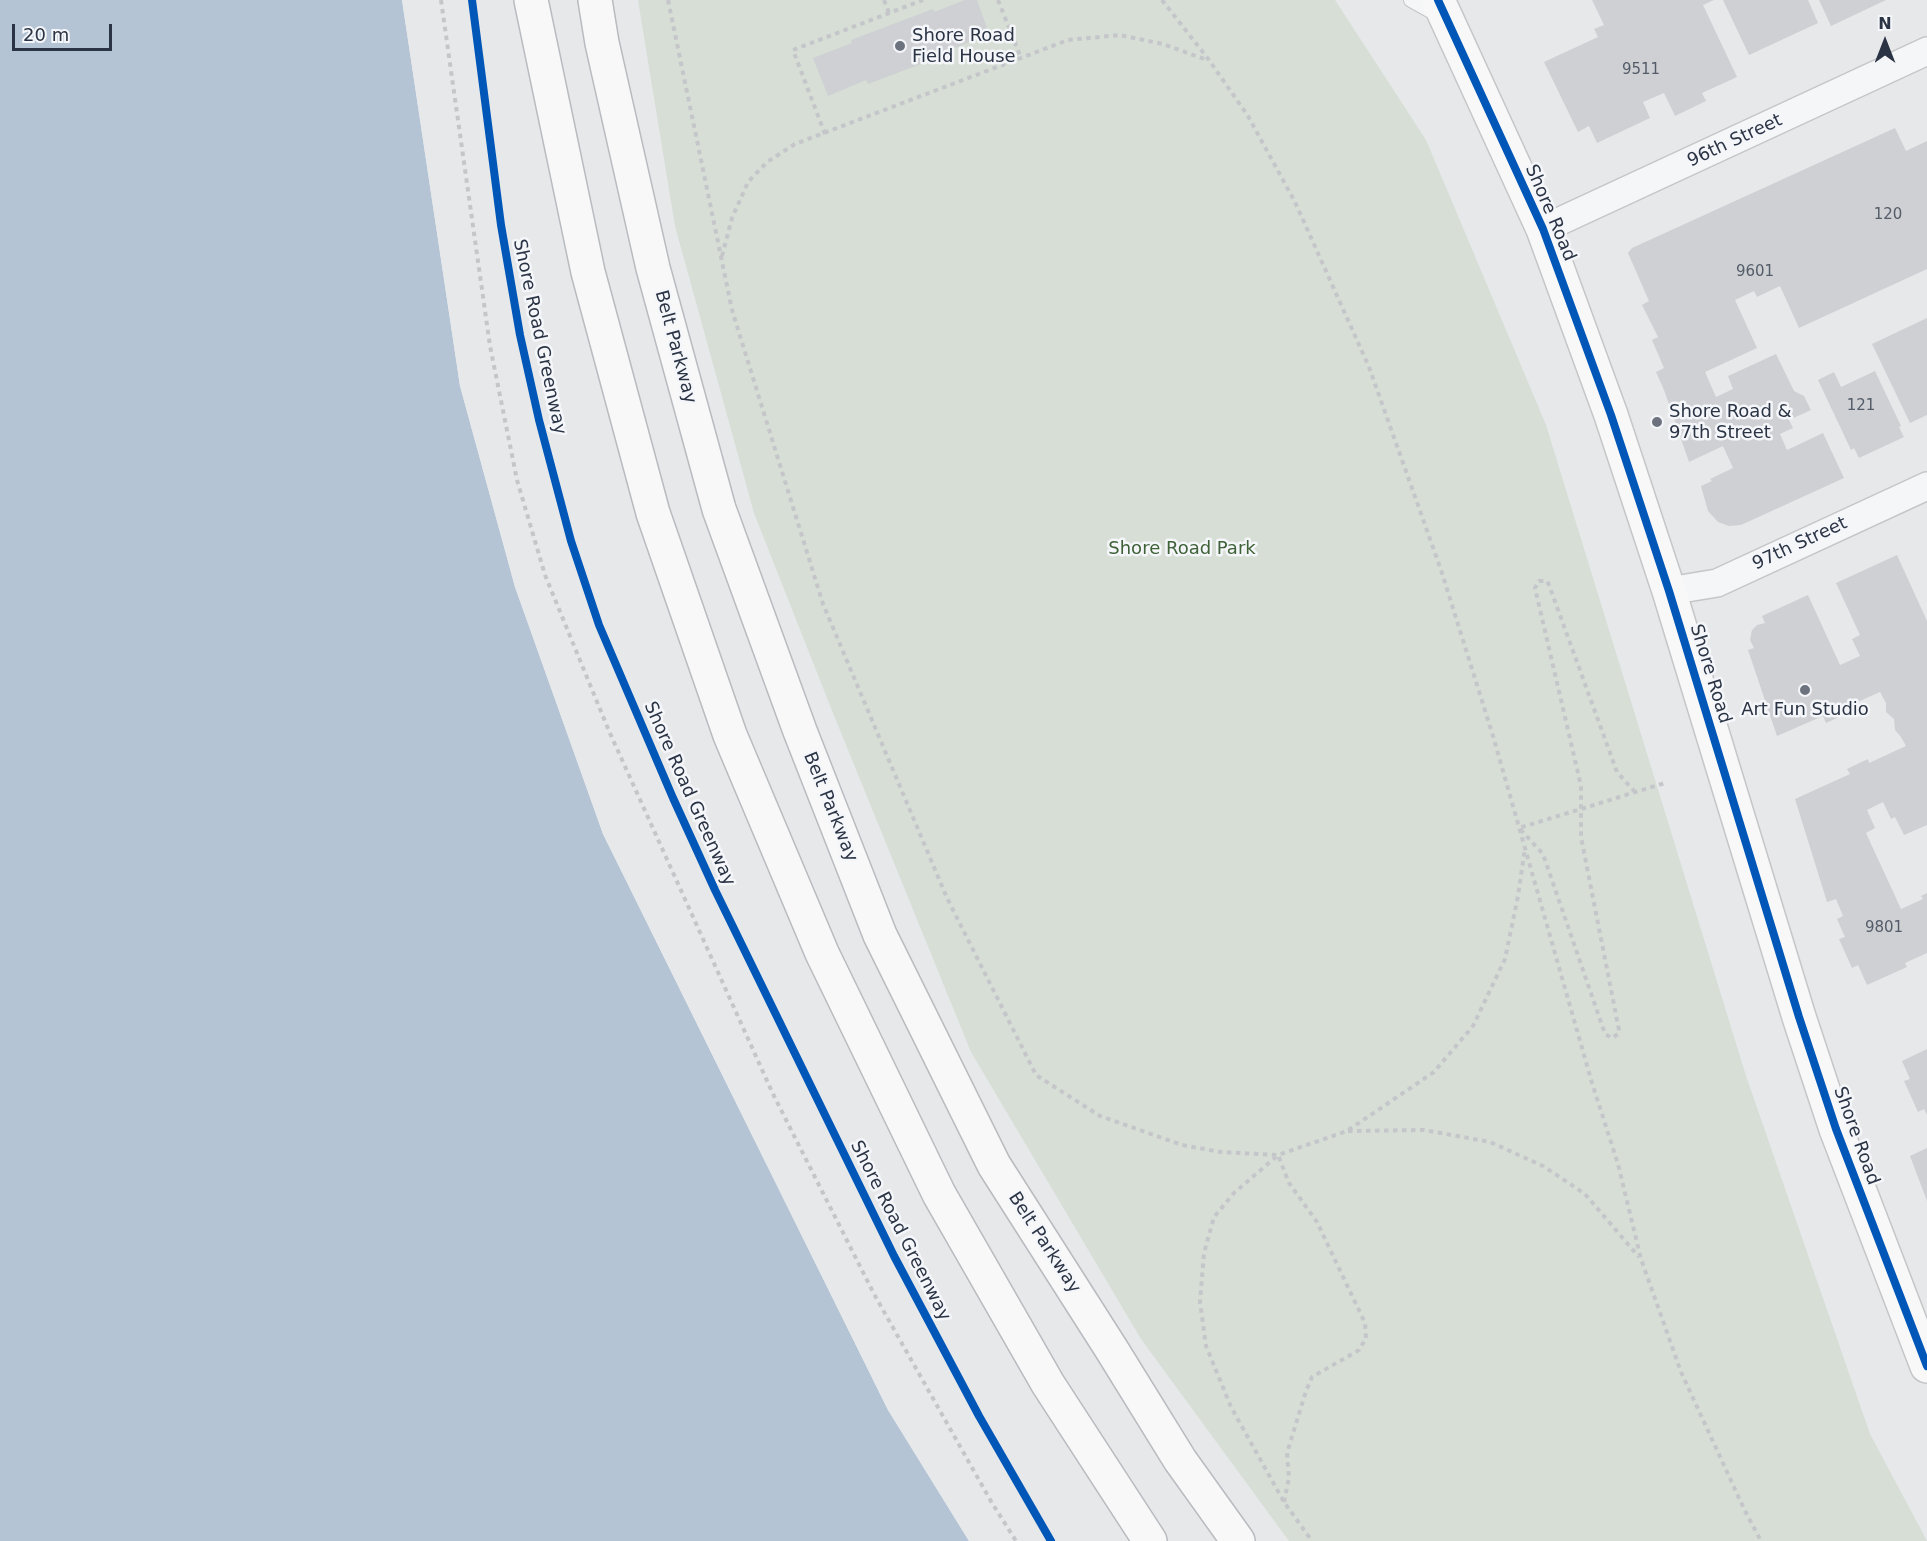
<!DOCTYPE html>
<html>
<head>
<meta charset="utf-8">
<style>
	body { margin:0 }
	#map { position:relative; width:1927px; height:1541px; overflow:hidden; background:#e6e8ea; font-family:"DejaVu Sans",sans-serif }
	canvas { display:block }
	.north { position:absolute; left:1855px; top:12px; width:60px; height:60px; -webkit-text-stroke:4px #f4f6f9; paint-order:stroke; rotate:0deg; font-size:16px; font-weight:700; line-height:24px; text-align:center; color:#2b3445 }
	.north::after { content:''; display:block; margin:auto; width:21px; height:27px; background:#2b3445; clip-path:polygon(50% 0,100% 100%,50% 72%,0 100%) }
	.scale { position:absolute; left:12px; top:24px; width:100px; height:27px; box-sizing:border-box; border:3px solid #2b3445; border-top:0; padding-left:8px; font-size:18px; line-height:21px; white-space:nowrap; color:#2b3445; -webkit-text-stroke:4px #f4f6f9; paint-order:stroke }
</style>
</head>
<body>
<div id="map">
<canvas width="1927" height="1541"></canvas>
<div class="north">N</div>
<div class="scale">20 m</div>
</div>
<script>
const ctx = document.querySelector('canvas').getContext('2d');
ctx.lineJoin = 'round';
function paint(path, color) { ctx.fillStyle = color; ctx.fill(path, 'evenodd'); }
const toPath = rows => new Path2D(rows.map(r => 'M' + r).join(''));
function strokePath(path, color, width, dash) { ctx.strokeStyle = color; ctx.lineWidth = width; ctx.lineCap = dash ? 'butt' : 'round'; ctx.setLineDash(dash || []); ctx.stroke(path); }
function write(font, color, halo, rows, align = 'center') {
  ctx.font = font + ' "DejaVu Sans",sans-serif'; ctx.lineWidth = 5; ctx.setLineDash([]); ctx.textBaseline = 'middle'; ctx.strokeStyle = halo; ctx.fillStyle = color; for (const [text, x, y, turn = 0] of rows) {
    ctx.save(); ctx.translate(x, y); ctx.rotate((+turn || 0) * Math.PI / 180); ctx.textAlign = isNaN(turn) ? turn : align; if (halo) ctx.strokeText(text, 0, 0); ctx.fillText(text, 0, 0); ctx.restore();
  }
}
paint(toPath([
	[638,0,1335,0,1426,140,1546,425,1746,1076,1870,1434,1927,1541,1289,1541,1141,1339,971,1052,831,708,754,513,675,226]
]), '#d6ded6');
paint(toPath([
	[0,0,402,0,460,386,515,587,603,834,888,1410,969,1541,0,1541]
]), '#b4c4d5');
paint(toPath([
	[402,0,405,0,463,386,518,586,605,833,890,1409,972,1541,969,1541,888,1410,603,834,515,587,460,386]
]), '#e6e8ea');
paint(toPath([
	[965,0,977,0,989,34,949,50,950,53,868,84,866,80,828,96,813,58,852,43,851,40,933,9,934,12],
	[1592,0,1714,0,1703,5,1737,77,1702,93,1706,101,1675,116,1664,93,1643,102,1650,118,1597,143,1589,126,1578,132,1544,62,1598,37,1594,29,1604,25],
	[1723,0,1808,0,1818,23,1749,55],
	[1819,0,1886,0,1831,26],
	[1895,128,1906,151,1927,141,1927,269,1799,328,1780,286,1757,297,1754,291,1735,300,1757,348,1705,372,1716,397,1733,389,1728,376,1776,354,1794,391,1804,396,1811,410,1789,420,1793,428,1780,434,1787,450,1823,433,1844,478,1741,525,1729,526,1718,522,1708,511,1701,486,1712,481,1710,479,1733,468,1723,446,1689,462,1664,390,1656,372,1664,368,1652,340,1658,337,1642,305,1649,301,1628,253,1632,248],
	[1927,318,1927,415,1910,423,1872,344],
	[1875,371,1901,426,1899,427,1904,437,1859,458,1854,448,1851,450,1818,380,1834,372,1841,387],
	[1897,555,1927,621,1927,825,1904,835,1895,817,1891,819,1883,802,1867,810,1875,828,1866,833,1901,909,1923,899,1921,896,1927,893,1927,953,1905,963,1907,967,1867,985,1858,965,1852,968,1839,939,1845,937,1837,919,1843,916,1836,899,1827,902,1795,799,1850,774,1847,769,1868,759,1869,763,1906,746,1901,737,1895,730,1894,719,1886,712,1886,703,1880,692,1844,708,1846,714,1826,723,1823,716,1777,736,1748,650,1754,648,1750,640,1752,630,1757,625,1765,623,1762,616,1808,595,1840,665,1860,656,1852,639,1860,635,1836,583],
	[1927,1049,1927,1115,1924,1109,1918,1112,1904,1081,1910,1079,1902,1061],
	[1927,1148,1927,1201,1910,1156]
]), '#ced0d3');
const lane = toPath([
	[1411,0,1438,15]
]);
const street = toPath([
	[1543,229,1927,51],
	[1669,591,1717,583,1927,486]
]);
const secondary = toPath([
	[1438,0,1543,229,1611,415,1669,591,1799,1017,1836,1129,1927,1366]
]);
const highway = toPath([
	[531,0,588,272,653,513,730,735,822,953,939,1194,1048,1384,1150,1541],
	[595,0,602,43,653,268,719,509,800,731,880,935,994,1165,1112,1350,1180,1460,1238,1541]
]);
strokePath(lane, '#c4c6c8', 16);
strokePath(street, '#c4c6c8', 30);
strokePath(secondary, '#c4c6c8', 36);
strokePath(highway, '#b8bbbf', 36);
strokePath(toPath([
	[441,0,490,346,517,480,545,575,609,731,773,1094,874,1294,992,1503,1016,1541],
	[668,0,732,310,823,604,947,898,1036,1075,1100,1116,1182,1145,1221,1152,1278,1155,1347,1131,1434,1072,1473,1026,1505,959,1518,896,1525,848],
	[884,0,889,13],
	[998,0,1021,58],
	[1162,0,1209,60,1248,116,1295,202,1369,367,1441,570,1493,736,1592,1083,1618,1164,1641,1259,1681,1372,1745,1511,1761,1541],
	[825,134,793,50,923,0],
	[722,256,732,218,748,182,767,162,795,144,1068,40,1120,35,1163,44,1207,60],
	[1635,792,1617,772,1549,585,1547,581,1539,581,1535,588,1581,786,1581,837,1619,1030,1618,1034,1612,1038,1605,1034,1543,854,1519,828,1571,812,1581,809,1594,805,1632,793,1665,783],
	[1348,1131,1424,1130,1490,1142,1543,1166,1585,1194,1639,1257],
	[1284,1502,1289,1478,1287,1453,1306,1391,1312,1377,1359,1350,1366,1338,1365,1323,1317,1222,1289,1183,1278,1155,1234,1193,1214,1217,1204,1253,1200,1302,1206,1346,1231,1407,1284,1502,1312,1541]
]), '#c5c6ca', 4, [4.5, 4.5]);
strokePath(lane, '#f5f6f7', 14);
strokePath(street, '#f5f6f7', 27);
strokePath(secondary, '#f8f8f8', 33);
strokePath(highway, '#f8f8f8', 33);
strokePath(toPath([
	[472,0,501,225,520,335,539,420,571,541,599,625,673,798,715,890,894,1256,979,1416,1051,1541],
	[1438,0,1543,229,1611,415,1669,591,1799,1017,1836,1129,1927,1366]
]), '#0057b8', 8);
for (const [x, y, r, color] of [
	[900,46,6,"#6c737f"],
	[1657,422,6,"#6c737f"],
	[1805,690,6,"#6c737f"]
]) { const dot = new Path2D(); dot.arc(x, y, r, 0, 2 * Math.PI); ctx.fillStyle = color; ctx.fill(dot); strokePath(dot, '#f4f6f9', 2); }
write('15px', '#545c69', null, [
	["9511",1641,70],
	["120",1888,215],
	["9601",1755,272],
	["121",1861,406],
	["9801",1884,928]
]);
write('18px', '#2b3445', '#f4f6f9', [
	["Shore Road",912,36],
	["Field House",912,57],
	["Shore Road &",1669,412],
	["97th Street",1669,433],
	["Art Fun Studio",1805,710,"center"]
], 'left');
write('18px', '#2b3445', '#f4f6f9', [
	["96th Street",1735,141,-25],
	["Shore Road",1550,213,67],
	["Shore Road Greenway",539,337,78],
	["Belt Parkway",675,347,75],
	["97th Street",1800,544,-25],
	["Shore Road",1710,674,73],
	["Shore Road Greenway",689,794,66],
	["Belt Parkway",830,807,68],
	["Shore Road",1856,1136,70],
	["Shore Road Greenway",900,1231,63],
	["Belt Parkway",1044,1243,57]
]);
write('18px', '#3f6138', '#f4f6f9', [
	["Shore Road Park",1182,549]
]);
</script>
</body>
</html>
